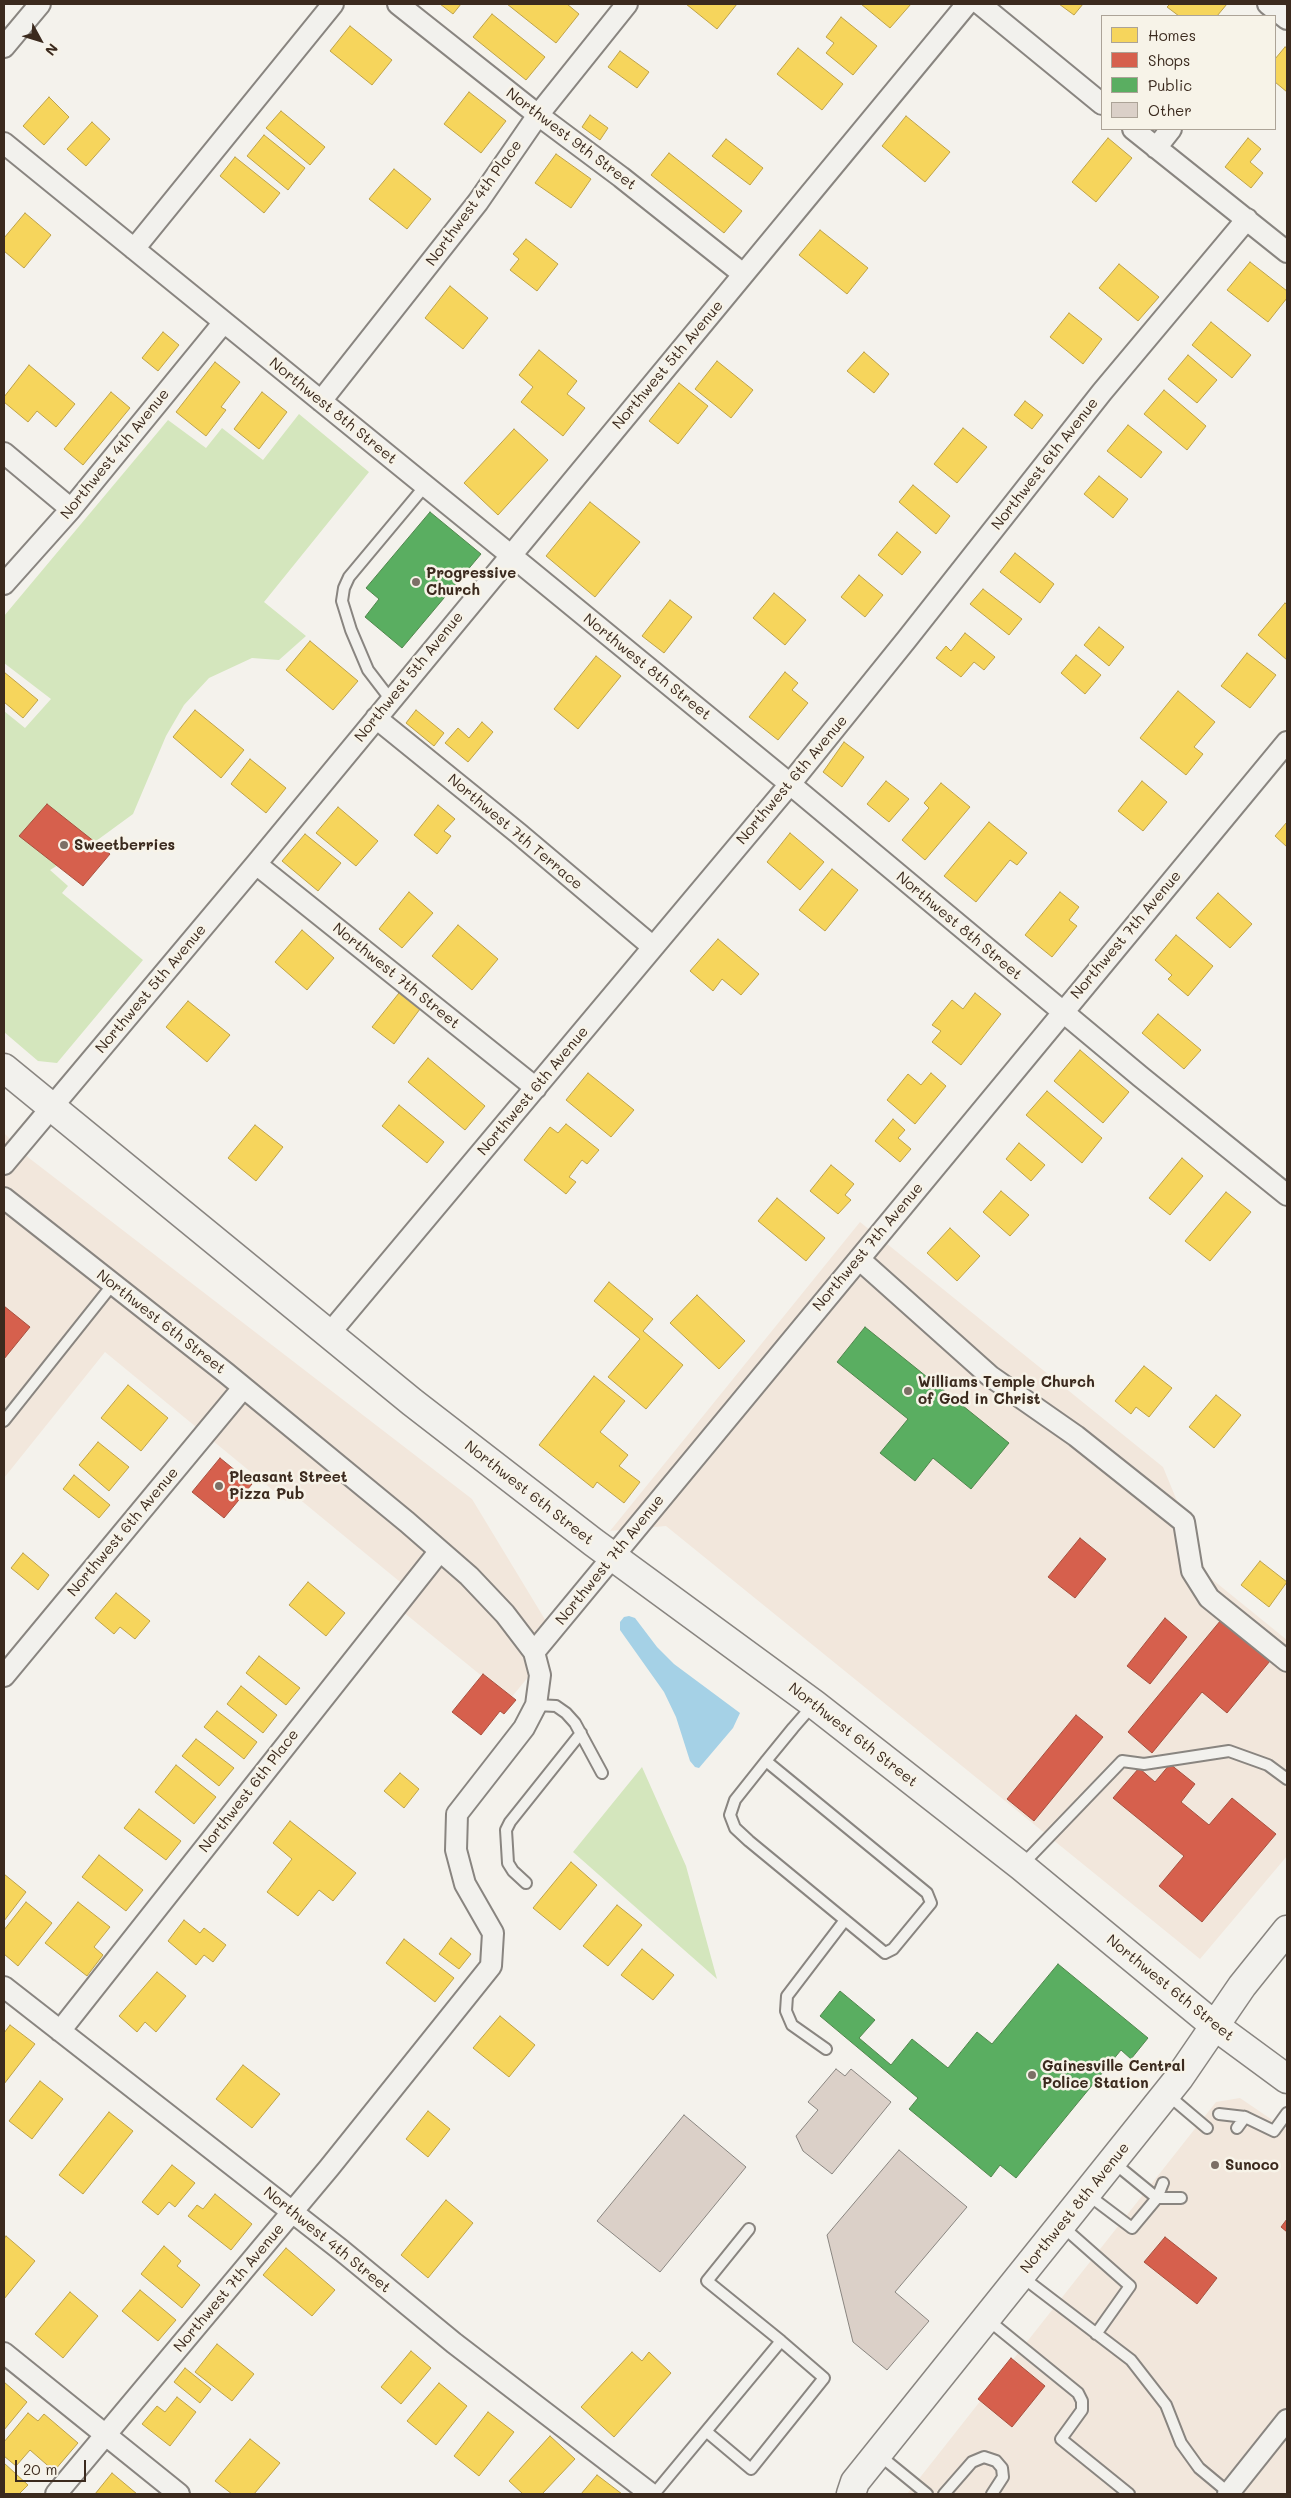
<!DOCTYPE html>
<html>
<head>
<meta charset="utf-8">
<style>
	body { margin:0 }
	#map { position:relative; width:1291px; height:2498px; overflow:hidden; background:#f4f2ec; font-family:Mali,sans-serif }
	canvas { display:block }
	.frame { position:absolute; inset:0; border:5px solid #3b2a1e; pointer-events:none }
	.legend { position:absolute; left:1101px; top:15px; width:175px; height:115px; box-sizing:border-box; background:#f7f3e8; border:1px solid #aca397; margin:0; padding:6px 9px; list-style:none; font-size:15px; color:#3b2a1e }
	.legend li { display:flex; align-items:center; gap:10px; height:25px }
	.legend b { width:25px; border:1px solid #aca397 }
	.north { position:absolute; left:15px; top:15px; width:50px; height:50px; -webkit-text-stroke:4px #f7f3e8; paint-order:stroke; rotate:129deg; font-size:14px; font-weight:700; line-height:20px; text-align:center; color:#3b2a1e }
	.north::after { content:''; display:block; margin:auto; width:18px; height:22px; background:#3b2a1e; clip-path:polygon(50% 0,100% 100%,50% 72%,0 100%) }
	.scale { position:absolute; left:15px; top:2460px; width:71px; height:22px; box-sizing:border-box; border:2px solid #3b2a1e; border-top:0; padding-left:6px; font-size:15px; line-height:18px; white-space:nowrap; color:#3b2a1e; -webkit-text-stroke:4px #f7f3e8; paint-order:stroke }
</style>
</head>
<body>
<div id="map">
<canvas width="1291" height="2498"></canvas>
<div class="frame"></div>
<ul class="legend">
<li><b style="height:14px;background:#f6d55c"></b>Homes</li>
<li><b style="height:14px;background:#d6604d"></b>Shops</li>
<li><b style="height:14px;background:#5aae61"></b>Public</li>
<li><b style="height:14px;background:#dbd0c8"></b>Other</li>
</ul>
<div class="north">N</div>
<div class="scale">20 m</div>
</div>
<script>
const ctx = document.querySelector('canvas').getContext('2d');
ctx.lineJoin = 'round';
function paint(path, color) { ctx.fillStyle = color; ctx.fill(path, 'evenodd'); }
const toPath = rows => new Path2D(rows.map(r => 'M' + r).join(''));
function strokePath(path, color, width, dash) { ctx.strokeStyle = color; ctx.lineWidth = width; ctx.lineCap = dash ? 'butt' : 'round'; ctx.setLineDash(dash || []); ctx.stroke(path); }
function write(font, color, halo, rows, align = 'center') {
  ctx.font = font + ' Mali,sans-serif'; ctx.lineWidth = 5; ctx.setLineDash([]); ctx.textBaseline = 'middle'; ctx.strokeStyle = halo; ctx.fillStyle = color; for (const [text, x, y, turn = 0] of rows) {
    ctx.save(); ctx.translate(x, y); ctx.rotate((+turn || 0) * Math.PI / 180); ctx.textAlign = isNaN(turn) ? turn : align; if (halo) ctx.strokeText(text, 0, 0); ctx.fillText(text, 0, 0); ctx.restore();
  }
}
paint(toPath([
	[4,1133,29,1158,472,1499,558,1641,510,1699,402,1611,405,1586,292,1493,286,1501,105,1352,4,1478],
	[860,1222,1163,1467,1208,1576,1287,1640,1287,1856,1200,1959,666,1526,610,1531],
	[1240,2098,1287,2130,1287,2494,907,2494,1216,2102]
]), '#f2e7dc');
paint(toPath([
	[299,414,369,472,264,602,306,636,279,660,252,658,209,678,184,705,166,736,133,814,92,844,50,870,68,886,62,893,143,960,57,1063,38,1061,4,1032,4,711,25,728,51,699,4,663,4,616,168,420,206,448,222,428,263,460],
	[642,1767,686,1866,717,1979,573,1852]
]), '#d4e6bd');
paint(toPath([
	[629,1616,635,1618,657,1647,674,1664,740,1713,733,1728,699,1768,695,1767,690,1761,676,1717,664,1692,620,1630,620,1622,624,1617]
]), '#a5d1e6');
const homes = toPath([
	[440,4,461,4,453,14,440,4],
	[507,4,567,4,579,14,556,43,507,4],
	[686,4,737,4,717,29,686,4],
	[861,4,911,4,890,28,861,4],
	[1059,4,1083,4,1074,15,1059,4],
	[1170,4,1227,4,1217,16,1179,16,1167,7,1170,4],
	[492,14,545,57,526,80,473,37,492,14],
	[841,17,877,46,853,75,826,53,834,43,826,37,841,17],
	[350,26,392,60,372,85,330,51,350,26],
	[1285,47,1287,48,1287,92,1275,82,1275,59,1285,47],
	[798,48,843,84,822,110,777,74,798,48],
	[620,51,649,72,637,88,608,67,620,51],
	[469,92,506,121,481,153,444,124,469,92],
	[49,97,69,117,44,145,23,126,49,97],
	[281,111,325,147,310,165,266,128,281,111],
	[590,115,608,128,600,140,582,127,590,115],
	[906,116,950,152,925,182,882,146,906,116],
	[92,122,110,139,86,166,67,149,92,122],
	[264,135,305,168,288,190,247,156,264,135],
	[1108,138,1132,158,1096,202,1072,182,1108,138],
	[1248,138,1261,149,1250,162,1263,173,1251,188,1225,167,1248,138],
	[726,139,763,168,750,185,712,156,726,139],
	[669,153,742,211,724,233,651,175,669,153],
	[556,154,591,179,571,208,535,183,556,154],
	[235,157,280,193,264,213,220,176,235,157],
	[394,169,431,199,407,229,369,199,394,169],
	[25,213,51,235,24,268,4,251,4,238,25,213],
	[820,230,868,268,847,294,799,255,820,230],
	[526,239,558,264,537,291,510,270,519,259,513,254,526,239],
	[1250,262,1287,291,1287,298,1268,322,1227,290,1250,262],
	[1119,264,1159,297,1138,321,1099,288,1119,264],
	[450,286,488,318,463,349,425,318,450,286],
	[1069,313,1102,339,1083,364,1050,337,1069,313],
	[1211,322,1251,355,1232,378,1192,345,1211,322],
	[163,332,179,345,158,371,142,358,163,332],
	[539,350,577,381,567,394,585,408,563,436,521,402,533,387,519,375,539,350],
	[864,352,889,374,874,393,847,371,864,352],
	[1188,355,1217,380,1197,403,1168,379,1188,355],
	[717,361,753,390,731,418,695,389,717,361],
	[215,362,240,382,221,407,226,410,206,436,176,412,215,362],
	[29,365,75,404,56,427,37,411,28,422,4,402,4,397,29,365],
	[679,383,708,406,678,444,649,421,679,383],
	[1164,390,1206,426,1187,450,1144,414,1164,390],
	[111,392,130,408,83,465,64,449,111,392],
	[262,392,287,412,259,449,234,429,262,392],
	[1025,401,1043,415,1032,429,1014,415,1025,401],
	[1128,425,1162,452,1141,478,1107,451,1128,425],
	[963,428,987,447,957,483,934,464,963,428],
	[514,429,548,460,498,515,464,483,514,429],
	[1099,476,1128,499,1113,518,1084,494,1099,476],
	[913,485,950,516,936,534,899,502,913,485],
	[590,502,640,542,595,597,546,556,590,502],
	[897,532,921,552,902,575,878,555,897,532],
	[1015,553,1054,584,1040,603,1000,572,1015,553],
	[859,575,883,595,865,617,841,597,859,575],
	[983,589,1022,619,1009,635,970,604,983,589],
	[774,593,806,620,785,645,753,618,774,593],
	[670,600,692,617,664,653,642,636,670,600],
	[1285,603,1287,605,1287,660,1258,635,1285,603],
	[1099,627,1124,647,1109,666,1084,645,1099,627],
	[965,633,995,657,984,670,974,662,961,677,936,658,946,646,951,651,965,633],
	[310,641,358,681,333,710,286,670,310,641],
	[1247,653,1276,675,1250,708,1221,686,1247,653],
	[1076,655,1101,675,1085,694,1061,673,1076,655],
	[596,656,621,676,578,729,554,709,596,656],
	[4,672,38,700,23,718,4,702,4,672],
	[785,672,798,683,792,690,808,703,778,740,749,717,785,672],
	[1178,691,1215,722,1194,747,1203,754,1186,775,1140,738,1178,691],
	[195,710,244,750,221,778,173,737,195,710],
	[416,710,444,733,434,746,406,723,416,710],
	[482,722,493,732,468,762,445,743,458,728,469,738,482,722],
	[844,742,864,757,842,787,823,772,844,742],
	[250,759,286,788,266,813,231,784,250,759],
	[886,781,909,799,889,822,867,804,886,781],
	[1142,781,1167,802,1143,831,1118,811,1142,781],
	[941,783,970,807,925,860,902,840,929,808,924,803,941,783],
	[438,805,455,819,444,831,451,836,437,854,414,835,438,805],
	[338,807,378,841,356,866,316,833,338,807],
	[989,822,1027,853,1017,865,1010,860,976,902,944,876,989,822],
	[1287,822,1287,847,1275,836,1287,822],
	[790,833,824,862,800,890,767,862,790,833],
	[305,834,341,863,318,891,282,861,305,834],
	[832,869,858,890,825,931,799,910,832,869],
	[409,892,433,913,402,948,379,929,409,892],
	[1060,892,1079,907,1069,920,1077,926,1052,957,1025,935,1060,892],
	[1218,893,1252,924,1230,948,1196,918,1218,893],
	[458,925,498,959,472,990,432,956,458,925],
	[302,930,334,958,307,990,275,962,302,930],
	[1176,935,1213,966,1188,996,1168,979,1172,975,1155,960,1176,935],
	[718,939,759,974,741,995,722,979,713,991,690,971,718,939],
	[399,993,420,1009,394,1044,372,1027,399,993],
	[975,993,1001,1014,961,1065,932,1042,941,1031,932,1025,952,1000,963,1009,975,993],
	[188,1001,230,1035,207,1062,166,1027,188,1001],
	[1158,1014,1201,1050,1184,1069,1142,1033,1158,1014],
	[1080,1050,1129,1092,1103,1123,1054,1081,1080,1050],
	[428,1058,485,1106,465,1130,408,1082,428,1058],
	[588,1073,634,1110,611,1137,566,1100,588,1073],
	[931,1073,946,1086,915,1124,887,1100,908,1074,921,1085,931,1073],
	[1047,1091,1102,1138,1082,1163,1026,1115,1047,1091],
	[399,1105,444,1142,427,1163,382,1126,399,1105],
	[893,1119,905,1130,898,1138,911,1149,900,1162,875,1141,893,1119],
	[566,1124,599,1150,587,1164,582,1160,569,1177,576,1182,566,1194,524,1160,550,1127,558,1133,566,1124],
	[255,1125,283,1147,256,1181,228,1158,255,1125],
	[1019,1143,1045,1165,1031,1181,1006,1159,1019,1143],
	[1182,1158,1203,1176,1170,1215,1149,1198,1182,1158],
	[831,1165,854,1184,845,1195,851,1200,838,1214,810,1191,831,1165],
	[1001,1191,1029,1215,1010,1236,983,1212,1001,1191],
	[1226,1192,1251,1212,1210,1261,1185,1241,1226,1192],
	[777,1198,825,1238,806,1261,758,1221,777,1198],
	[950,1228,980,1256,957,1281,927,1253,950,1228],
	[609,1282,653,1319,643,1331,683,1365,646,1409,608,1377,640,1339,594,1301,609,1282],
	[697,1295,745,1341,719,1369,670,1323,697,1295],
	[1144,1366,1172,1388,1149,1417,1136,1407,1131,1414,1115,1401,1144,1366],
	[594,1376,625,1401,600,1432,628,1455,619,1466,640,1482,624,1503,597,1482,593,1488,539,1445,594,1376],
	[128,1385,168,1418,141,1451,101,1418,128,1385],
	[1216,1395,1241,1415,1214,1448,1189,1427,1216,1395],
	[98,1442,129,1467,109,1491,79,1465,98,1442],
	[74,1475,110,1505,99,1518,63,1489,74,1475],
	[23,1553,49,1575,38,1590,11,1568,23,1553],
	[1260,1561,1287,1582,1269,1607,1241,1585,1260,1561],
	[308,1582,345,1613,326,1636,289,1605,308,1582],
	[116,1593,150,1621,135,1639,120,1627,114,1634,95,1618,116,1593],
	[259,1656,300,1688,286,1705,246,1673,259,1656],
	[241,1686,277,1715,263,1733,227,1704,241,1686],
	[217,1711,257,1742,244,1759,204,1727,217,1711],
	[196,1739,234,1768,219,1786,182,1756,196,1739],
	[176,1765,216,1797,194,1824,155,1792,176,1765],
	[400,1773,419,1789,404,1808,384,1791,400,1773],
	[139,1809,181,1841,166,1860,124,1828,139,1809],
	[290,1821,356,1873,333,1901,319,1890,298,1916,267,1892,292,1859,273,1843,290,1821],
	[99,1855,143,1890,126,1911,82,1877,99,1855],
	[571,1862,597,1885,560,1930,533,1908,571,1862],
	[4,1874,26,1892,4,1921,4,1874],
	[26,1902,52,1923,18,1966,4,1954,4,1930,26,1902],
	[78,1902,110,1927,94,1947,103,1955,87,1976,45,1943,78,1902],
	[617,1905,642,1925,608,1966,583,1946,617,1905],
	[184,1920,200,1933,204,1928,226,1945,213,1962,204,1955,196,1965,168,1941,184,1920],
	[451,1938,471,1954,459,1969,439,1954,451,1938],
	[404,1939,454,1978,435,2002,386,1963,404,1939],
	[642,1949,674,1975,653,2000,621,1975,642,1949],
	[157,1972,186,1996,156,2032,145,2022,137,2032,119,2016,157,1972],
	[500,2016,535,2045,509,2077,473,2048,500,2016],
	[10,2025,35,2044,4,2084,4,2033,10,2025],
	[243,2065,280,2094,252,2128,216,2099,243,2065],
	[40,2081,63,2099,32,2139,9,2121,40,2081],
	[428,2111,450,2129,428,2157,406,2139,428,2111],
	[109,2112,133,2131,83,2194,59,2175,109,2112],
	[172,2165,195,2183,175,2207,169,2202,158,2215,142,2202,172,2165],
	[215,2194,252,2224,231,2250,188,2216,197,2205,203,2209,215,2194],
	[446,2200,473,2223,428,2278,401,2255,446,2200],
	[6,2236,35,2261,4,2299,4,2239,6,2236],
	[164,2246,181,2261,177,2266,200,2285,182,2308,141,2274,164,2246],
	[286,2248,335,2290,312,2316,263,2275,286,2248],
	[140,2290,176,2320,158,2341,122,2311,140,2290],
	[70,2292,98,2316,63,2358,35,2334,70,2292],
	[217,2344,254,2374,232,2401,195,2372,217,2344],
	[411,2351,431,2368,401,2404,381,2387,411,2351],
	[632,2352,642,2361,649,2352,671,2373,614,2437,581,2407,632,2352],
	[185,2368,211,2389,200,2403,174,2382,185,2368],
	[4,2382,27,2402,4,2430,4,2382],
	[439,2383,467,2406,436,2445,407,2421,439,2383],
	[177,2397,196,2412,170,2446,142,2424,157,2406,165,2412,177,2397],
	[488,2412,514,2432,479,2476,454,2456,488,2412],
	[28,2413,38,2421,44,2414,78,2443,54,2471,30,2450,16,2466,4,2456,4,2442,28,2413],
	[550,2436,575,2459,542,2494,523,2494,509,2481,550,2436],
	[250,2439,280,2463,254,2494,232,2494,215,2481,250,2439],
	[4,2463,28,2485,19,2494,4,2494,4,2463],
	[112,2473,137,2494,95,2494,112,2473],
	[597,2475,622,2494,581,2494,597,2475]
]);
paint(homes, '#f6d55c');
strokePath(homes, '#bea249', 1);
const shops = toPath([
	[47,804,110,854,83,886,19,836,47,804],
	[4,1306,30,1327,4,1359,4,1306],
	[220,1458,252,1484,224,1518,192,1492,220,1458],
	[1080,1538,1106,1559,1075,1598,1048,1577,1080,1538],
	[1165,1618,1187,1637,1150,1684,1127,1666,1165,1618],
	[1221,1620,1270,1661,1227,1713,1202,1692,1152,1753,1128,1732,1221,1620],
	[483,1674,516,1700,504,1714,500,1711,481,1735,452,1712,483,1674],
	[1076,1715,1103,1737,1034,1821,1007,1799,1076,1715],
	[1170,1764,1195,1784,1181,1802,1209,1825,1232,1798,1276,1834,1202,1922,1159,1886,1184,1856,1113,1798,1139,1768,1155,1782,1170,1764],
	[1287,2219,1287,2232,1281,2227,1287,2219],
	[1165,2237,1217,2278,1197,2304,1144,2262,1165,2237],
	[1011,2358,1045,2386,1012,2427,978,2399,1011,2358]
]);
paint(shops, '#d6604d');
strokePath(shops, '#a8503f', 1);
const public = toPath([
	[430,512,481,554,402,648,365,617,379,599,366,588,430,512],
	[865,1327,1009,1443,971,1489,933,1458,915,1481,880,1453,908,1419,837,1362,865,1327],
	[1058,1964,1148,2038,1131,2059,1121,2050,1016,2178,1000,2165,991,2177,949,2142,909,2109,918,2098,820,2016,840,1991,875,2020,859,2038,891,2065,912,2039,948,2068,977,2032,992,2044,1058,1964]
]);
paint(public, '#5aae61');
strokePath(public, '#51864d', 1);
const building = toPath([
	[836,2069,845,2076,851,2069,891,2102,832,2174,803,2151,796,2136,818,2110,808,2102,836,2069],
	[684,2115,746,2167,660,2272,597,2221,684,2115],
	[899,2150,967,2207,895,2292,929,2321,887,2370,853,2342,827,2235,899,2150]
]);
paint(building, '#dbd0c8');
strokePath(building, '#898580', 1);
const lane = toPath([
	[391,700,368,670,351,630,342,601,344,588,349,577,425,486],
	[4,1421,113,1284],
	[536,1705,556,1706,566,1713,575,1723,602,1773],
	[766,1761,927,1893,931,1903,893,1949,885,1953,749,1841,735,1828,730,1815,735,1800,766,1761,793,1728,813,1705],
	[1021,1866,1122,1761,1144,1764,1229,1751,1268,1765,1287,1779],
	[526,1883,513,1871,508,1863,506,1830,510,1822,581,1733],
	[826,2049,792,2025,786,2011,787,1996,845,1920],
	[1168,2095,1207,2128],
	[1219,2114,1245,2117],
	[1237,2128,1245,2117,1274,2131,1287,2113],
	[1113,2162,1157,2198,1163,2183],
	[1087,2194,1132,2228,1157,2198,1181,2198],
	[1062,2226,1130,2286,1096,2334],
	[1021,2276,1131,2360,1166,2405,1181,2443,1199,2468,1229,2493],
	[987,2319,1078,2393,1082,2401,1082,2410,1061,2439,1129,2494],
	[707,2432,751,2469,824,2378,781,2341],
	[878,2454,927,2494],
	[654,2494,781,2341,707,2281,749,2229],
	[944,2494,972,2462,984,2457,996,2461,1002,2468,1003,2477,992,2494]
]);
const street = toPath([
	[398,4,538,115,621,177,743,274],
	[980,4,1102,104],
	[1268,4,1287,19],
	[4,47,40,4],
	[1133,129,1287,252],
	[4,143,524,566,790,784,1141,1077,1287,1195],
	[1156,148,1171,129],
	[134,249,333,4],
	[321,401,478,202,538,115,627,4],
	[4,453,71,509],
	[4,584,71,509,224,322],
	[376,718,518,833,653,947],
	[256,864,536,1088],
	[4,1164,256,864,967,4],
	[4,1198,226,1373,407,1522,469,1576,505,1614,534,1652,540,1675,536,1705,524,1728,457,1814,456,1850,465,1884,493,1933,491,1966,329,2168,56,2494],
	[859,1259,990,1376,1076,1436,1184,1522,1192,1571,1209,1598,1287,1661],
	[329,1334,790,784,907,639,1102,392,1247,219],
	[534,1652,1287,742],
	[4,1676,243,1388],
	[4,1987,341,2250,454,2343,651,2494],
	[60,2031,439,1552],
	[4,2353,179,2494],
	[1228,2494,1287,2420]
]);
const secondary = toPath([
	[4,1068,412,1402,593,1542,814,1704,1021,1866,1215,2026,1287,2079],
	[851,2494,855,2482,1179,2078,1242,1986,1287,1930]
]);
strokePath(lane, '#898580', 14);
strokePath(street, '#898580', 24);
strokePath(secondary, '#898580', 31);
strokePath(lane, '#f2f1ed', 10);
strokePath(street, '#f2f1ed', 20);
strokePath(secondary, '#f2f1ed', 28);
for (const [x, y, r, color] of [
	[416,582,5,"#7c7066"],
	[64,845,5,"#7c7066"],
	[908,1391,5,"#7c7066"],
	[219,1486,5,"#7c7066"],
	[1032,2075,5,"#7c7066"],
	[1215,2165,5,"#7c7066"]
]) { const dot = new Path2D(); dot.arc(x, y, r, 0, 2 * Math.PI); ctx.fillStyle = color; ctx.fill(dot); strokePath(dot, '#f7f3e8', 2); }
write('15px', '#3b2a1e', '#f7f3e8', [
	["Northwest 9th Street",571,139,37],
	["Northwest 4th Place",474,203,-54],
	["Northwest 5th Avenue",668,365,-50],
	["Northwest 8th Street",333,411,39],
	["Northwest 4th Avenue",115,454,-51],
	["Northwest 6th Avenue",1045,464,-52],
	["Northwest 8th Street",647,667,39],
	["Northwest 5th Avenue",409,677,-51],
	["Northwest 6th Avenue",792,780,-50],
	["Northwest 7th Terrace",515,832,40],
	["Northwest 8th Street",959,926,40],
	["Northwest 7th Avenue",1126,935,-50],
	["Northwest 7th Street",396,976,39],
	["Northwest 5th Avenue",151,989,-50],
	["Northwest 6th Avenue",533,1091,-50],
	["Northwest 7th Avenue",868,1247,-50],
	["Northwest 6th Street",161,1322,38],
	["Northwest 6th Street",529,1493,38],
	["Northwest 6th Avenue",123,1532,-50],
	["Northwest 7th Avenue",610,1560,-51],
	["Northwest 6th Street",853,1735,38],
	["Northwest 6th Place",249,1791,-52],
	["Northwest 6th Street",1170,1988,39],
	["Northwest 8th Avenue",1075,2208,-51],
	["Northwest 4th Street",327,2240,39],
	["Northwest 7th Avenue",229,2288,-50]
]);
write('bold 15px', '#3b2a1e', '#f7f3e8', [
	["Progressive",426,573],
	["Church",426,590],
	["Sweetberries",74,845],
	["Williams Temple Church",918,1382],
	["of God in Christ",918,1399],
	["Pleasant Street",229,1477],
	["Pizza Pub",229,1494],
	["Gainesville Central",1042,2066],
	["Police Station",1042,2083],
	["Sunoco",1225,2165]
], 'left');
</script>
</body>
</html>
